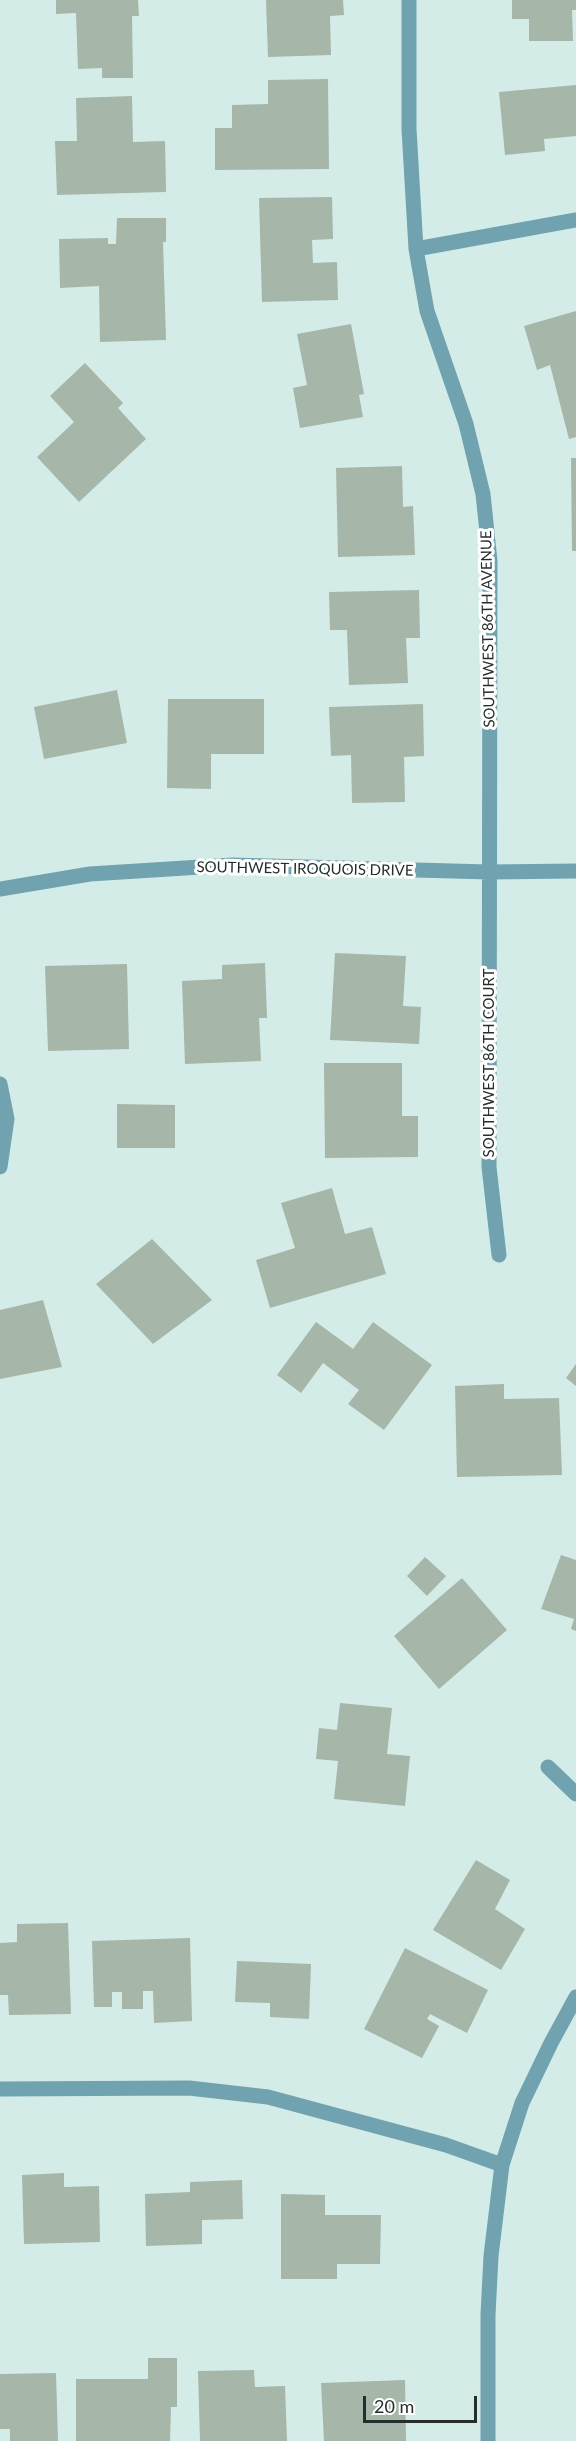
<!DOCTYPE html>
<html>
<head>
<meta charset="utf-8">
<style>
	body { margin:0 }
	#map { position:relative; width:576px; height:2441px; overflow:hidden; background:#d4ece8; font-family:Lato,sans-serif }
	canvas { display:block }
	.scale { position:absolute; left:363px; top:2396px; width:114px; height:27px; box-sizing:border-box; border:3px solid #252e2d; border-top:0; padding-left:8px; font-size:18px; line-height:21px; white-space:nowrap; color:#252e2d; -webkit-text-stroke:4px #fff; paint-order:stroke }
</style>
</head>
<body>
<div id="map">
<canvas width="576" height="2441"></canvas>
<div class="scale">20 m</div>
</div>
<script>
const ctx = document.querySelector('canvas').getContext('2d');
ctx.lineJoin = 'round';
function paint(path, color) { ctx.fillStyle = color; ctx.fill(path, 'evenodd'); }
const toPath = rows => new Path2D(rows.map(r => 'M' + r).join(''));
function strokePath(path, color, width, dash) { ctx.strokeStyle = color; ctx.lineWidth = width; ctx.lineCap = dash ? 'butt' : 'round'; ctx.setLineDash(dash || []); ctx.stroke(path); }
function write(font, color, halo, rows, align = 'center') {
  ctx.font = font + ' Lato,sans-serif'; ctx.lineWidth = 6; ctx.setLineDash([]); ctx.textBaseline = 'middle'; ctx.strokeStyle = halo; ctx.fillStyle = color; for (const [text, x, y, turn = 0] of rows) {
    ctx.save(); ctx.translate(x, y); ctx.rotate((+turn || 0) * Math.PI / 180); ctx.textAlign = isNaN(turn) ? turn : align; if (halo) ctx.strokeText(text, 0, 0); ctx.fillText(text, 0, 0); ctx.restore();
  }
}
paint(toPath([
	[56,0,138,0,139,16,132,16,133,78,102,78,102,68,78,69,76,13,56,14],
	[266,0,343,0,344,15,330,16,331,55,268,57],
	[512,0,576,0,576,10,572,10,573,41,529,41,529,19,512,19],
	[328,79,329,169,215,170,215,128,232,128,232,105,268,104,268,80],
	[576,85,576,136,544,139,545,151,505,155,499,92],
	[132,96,133,142,165,141,166,192,57,195,55,141,77,141,76,98],
	[332,197,333,239,312,240,313,263,337,262,338,300,262,302,259,198],
	[117,218,166,218,166,242,163,242,166,340,100,342,99,286,60,288,59,239,108,238,108,244,116,244],
	[576,311,576,437,569,439,550,365,537,370,524,326],
	[351,324,364,394,359,395,363,417,300,428,293,388,307,385,297,334],
	[85,363,123,403,118,408,146,439,79,502,37,457,74,422,50,396],
	[571,458,576,458,576,551,572,551],
	[402,466,403,507,413,506,415,555,338,557,336,468],
	[419,590,420,638,406,638,408,683,349,685,347,630,330,630,329,592],
	[117,690,127,743,44,759,34,707],
	[168,699,264,699,264,754,211,754,211,789,167,788],
	[423,704,424,756,404,757,405,802,352,803,351,755,331,756,329,707],
	[335,953,406,956,403,1006,421,1007,419,1044,330,1040],
	[265,963,267,1018,259,1018,261,1061,185,1064,182,981,222,979,222,965],
	[127,964,129,1049,48,1051,45,966],
	[324,1063,402,1063,402,1116,418,1116,418,1157,325,1158],
	[117,1104,175,1105,175,1148,117,1148],
	[332,1188,345,1234,372,1227,386,1274,270,1308,256,1260,295,1248,281,1203],
	[152,1239,212,1300,153,1344,96,1284],
	[43,1300,62,1367,0,1379,0,1310],
	[316,1322,353,1349,373,1322,432,1365,384,1430,348,1404,359,1390,323,1363,301,1393,277,1375],
	[576,1364,576,1386,566,1378],
	[504,1384,504,1399,559,1398,562,1475,457,1477,455,1386],
	[561,1555,576,1560,576,1631,571,1629,574,1619,541,1609],
	[425,1557,446,1576,427,1596,407,1576],
	[462,1578,507,1630,439,1689,394,1636],
	[340,1703,392,1708,387,1754,410,1756,405,1806,334,1799,338,1761,316,1759,319,1728,337,1730],
	[476,1860,510,1880,495,1909,525,1929,501,1970,433,1930],
	[68,1923,71,2014,9,2015,8,1995,0,1995,0,1943,17,1942,17,1924],
	[190,1938,192,2021,154,2023,153,1991,143,1991,143,2009,122,2009,122,1992,112,1992,112,2007,94,2007,92,1941],
	[405,1948,488,1990,467,2033,430,2014,427,2019,439,2026,422,2058,364,2029],
	[237,1961,311,1964,309,2019,270,2017,270,2003,235,2002],
	[64,2173,64,2187,99,2186,100,2242,24,2244,22,2175],
	[242,2180,243,2219,202,2220,202,2244,146,2246,145,2194,190,2192,190,2182],
	[281,2194,325,2195,325,2215,381,2215,380,2264,337,2264,337,2279,281,2279],
	[148,2358,177,2358,177,2407,171,2407,170,2441,76,2441,76,2379,148,2379],
	[254,2370,255,2387,285,2386,287,2441,200,2441,198,2371],
	[56,2373,58,2441,10,2441,10,2429,0,2429,0,2374],
	[405,2380,406,2441,324,2441,321,2383]
]), '#a6b6a9');
strokePath(toPath([
	[409,0,409,129,416,249,427,311,466,424,483,494,490,561,489,1167,499,1255],
	[416,249,576,220],
	[0,889,90,874,232,865,489,872,576,871],
	[0,1084,7,1119,0,1167],
	[548,1767,576,1794],
	[0,2089,189,2088,268,2097,446,2145,502,2165],
	[488,2441,488,2315,491,2256,502,2165,522,2103,551,2043,576,1997]
]), '#71a2af', 15);
write('15px', '#252e2d', '#fff', [
	["SOUTHWEST 86TH AVENUE",488,629,-91],
	["SOUTHWEST IROQUOIS DRIVE",305,869,1],
	["SOUTHWEST 86TH COURT",489,1063,-90]
]);
</script>
</body>
</html>
